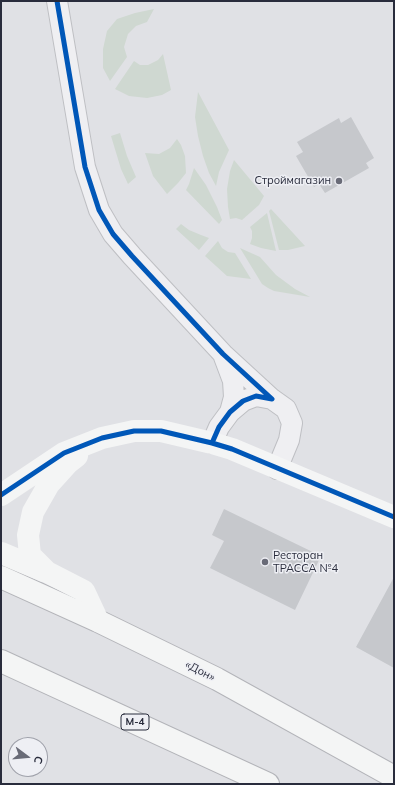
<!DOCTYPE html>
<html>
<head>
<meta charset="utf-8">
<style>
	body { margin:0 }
	#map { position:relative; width:395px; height:785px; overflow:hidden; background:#e0e1e5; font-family:Mulish,sans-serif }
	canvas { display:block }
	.frame { position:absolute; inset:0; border:2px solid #292c3c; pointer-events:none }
	.north { position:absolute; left:8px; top:737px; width:40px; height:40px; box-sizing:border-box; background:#eeeff4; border:1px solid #9fa1aa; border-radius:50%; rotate:106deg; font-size:11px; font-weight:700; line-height:16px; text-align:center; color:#292c3c }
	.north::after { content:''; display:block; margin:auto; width:14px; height:18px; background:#696b77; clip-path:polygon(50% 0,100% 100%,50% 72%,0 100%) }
</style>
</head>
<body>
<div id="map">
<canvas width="395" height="785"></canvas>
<div class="frame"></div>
<div class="north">С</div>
</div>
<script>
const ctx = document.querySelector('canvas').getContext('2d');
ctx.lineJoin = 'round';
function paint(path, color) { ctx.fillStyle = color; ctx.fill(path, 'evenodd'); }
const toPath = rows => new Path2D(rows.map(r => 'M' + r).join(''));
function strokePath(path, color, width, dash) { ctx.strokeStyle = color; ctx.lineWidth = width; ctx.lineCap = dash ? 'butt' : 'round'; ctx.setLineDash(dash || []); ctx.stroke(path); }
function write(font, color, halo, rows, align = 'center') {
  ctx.font = font + ' Mulish,sans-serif'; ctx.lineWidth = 3; ctx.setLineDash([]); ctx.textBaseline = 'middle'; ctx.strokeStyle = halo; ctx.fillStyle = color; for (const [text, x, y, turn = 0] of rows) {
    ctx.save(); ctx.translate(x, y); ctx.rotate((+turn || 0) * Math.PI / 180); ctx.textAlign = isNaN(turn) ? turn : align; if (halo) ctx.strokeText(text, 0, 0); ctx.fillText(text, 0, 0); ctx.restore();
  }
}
paint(toPath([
	[154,9,147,22,136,26,128,34,124,47,127,57,110,81,103,68,103,49,107,31,117,19,135,13],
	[163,54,171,90,162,95,147,98,129,96,115,89,134,61,140,65,148,65,158,60],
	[198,92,229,150,219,172,216,186,209,173,203,156,198,136,195,117],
	[120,133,127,156,136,177,128,184,121,169,111,136],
	[177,139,181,145,185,156,186,173,178,183,167,194,153,176,145,153,159,154,170,148],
	[234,160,264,196,259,205,242,220,236,218,230,219,228,207,227,189,230,171],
	[194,168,206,185,217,207,222,220,219,224,186,190,189,184],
	[271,209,305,246,288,250,279,250,269,211],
	[267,213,276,251,261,248,250,244,252,238,252,231,250,227],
	[181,224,189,230,201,235,209,238,199,250,176,229],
	[218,241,222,248,228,252,235,253,251,279,227,276,205,256],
	[240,248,260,257,276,275,295,289,310,297,274,291,268,288,262,284]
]), '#cfd8d1');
paint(toPath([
	[351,117,374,158,366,163,369,168,325,193,319,184,314,187,296,156,303,152,297,142,339,118,341,123],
	[224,509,321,556,295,610,210,568,224,541,212,535],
	[394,577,394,668,356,647]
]), '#c6c8cc');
const street = toPath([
	[57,1,85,167,99,210,113,234,132,256,223,354,272,399,256,396,243,401,230,412,219,427,212,443],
	[224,357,233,381,234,397,230,412],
	[272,399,286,409,292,423,289,440,277,469]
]);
const highway = toPath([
	[1,577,98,621,217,679,394,777],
	[1,661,268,784]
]);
strokePath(street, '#bebfc3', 22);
strokePath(highway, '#b3b4b9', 24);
strokePath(street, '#efeff2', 20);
strokePath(toPath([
	[77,456,68,463,49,484,33,512,28,535,30,555,47,572,84,591,98,621],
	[1,495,64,453,102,438,134,431,161,431,212,443,232,449,394,517],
	[1,553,44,571]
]), '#f4f5f5', 22);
strokePath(highway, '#f4f5f5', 22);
strokePath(toPath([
	[57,1,85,167,99,210,113,234,132,256,223,354,272,399,256,396,243,401,230,412,219,427,212,443],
	[1,495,64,453,102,438,134,431,161,431,212,443,232,449,394,517]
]), '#0057b8', 5);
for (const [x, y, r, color] of [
	[339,181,4,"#696b77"],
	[265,562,4,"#696b77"]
]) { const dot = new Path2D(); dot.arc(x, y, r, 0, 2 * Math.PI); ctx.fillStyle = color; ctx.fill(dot); strokePath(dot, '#eeeff4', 1.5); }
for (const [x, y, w] of [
	[135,722,28]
]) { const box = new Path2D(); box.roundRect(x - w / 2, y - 8, w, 16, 3); ctx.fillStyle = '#eeeff4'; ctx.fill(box); strokePath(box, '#292c3c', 1); }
write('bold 10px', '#292c3c', null, [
	["М-4",135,722]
]);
write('11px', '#292c3c', '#eeeff4', [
	["Строймагазин",331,181],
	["Ресторан",273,556,"left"],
	["ТРАССА №4",273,569,"left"]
], 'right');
write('11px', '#292c3c', '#eeeff4', [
	["«Дон»",200,671,27]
]);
</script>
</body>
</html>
